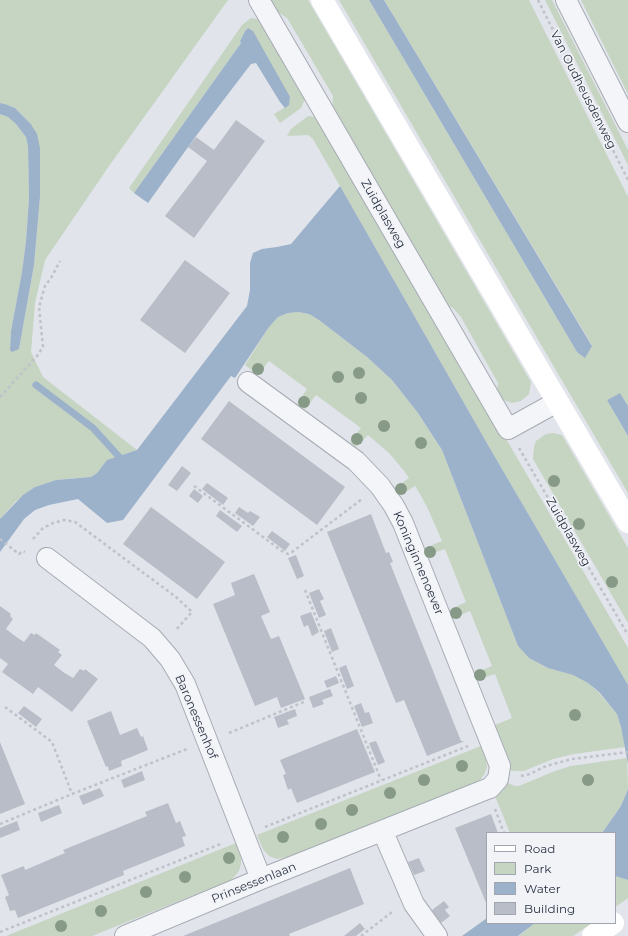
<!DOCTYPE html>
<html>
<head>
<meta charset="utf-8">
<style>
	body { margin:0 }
	#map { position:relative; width:628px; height:936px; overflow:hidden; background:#e1e4ea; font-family:Montserrat,sans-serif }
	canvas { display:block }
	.legend { position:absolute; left:486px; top:832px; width:130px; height:92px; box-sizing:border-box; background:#f1f3f7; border:1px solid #a1a5af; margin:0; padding:5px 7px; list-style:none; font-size:12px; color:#293142 }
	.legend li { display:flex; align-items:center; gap:8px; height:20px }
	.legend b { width:20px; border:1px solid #a1a5af }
</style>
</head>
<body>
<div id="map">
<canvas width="628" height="936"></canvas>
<ul class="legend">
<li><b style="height:5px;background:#fff"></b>Road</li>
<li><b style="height:11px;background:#c6d4c2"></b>Park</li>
<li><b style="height:11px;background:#9cb1ca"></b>Water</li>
<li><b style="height:11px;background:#b8bdc7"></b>Building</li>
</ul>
</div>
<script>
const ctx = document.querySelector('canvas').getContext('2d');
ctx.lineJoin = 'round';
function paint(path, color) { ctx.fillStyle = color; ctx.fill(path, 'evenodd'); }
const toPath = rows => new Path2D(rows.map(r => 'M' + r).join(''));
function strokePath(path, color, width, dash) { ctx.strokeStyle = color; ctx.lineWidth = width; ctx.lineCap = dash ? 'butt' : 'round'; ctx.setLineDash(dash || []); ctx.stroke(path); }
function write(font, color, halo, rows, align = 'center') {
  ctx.font = font + ' Montserrat,sans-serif'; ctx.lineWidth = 3.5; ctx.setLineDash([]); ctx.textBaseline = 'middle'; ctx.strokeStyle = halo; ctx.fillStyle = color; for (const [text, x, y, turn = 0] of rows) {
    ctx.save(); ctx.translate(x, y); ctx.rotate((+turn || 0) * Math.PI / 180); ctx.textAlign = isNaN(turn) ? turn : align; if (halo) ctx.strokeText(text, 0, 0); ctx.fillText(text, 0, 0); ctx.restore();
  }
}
paint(toPath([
	[0,0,228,0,109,166,45,260,35,303,31,352,43,377,137,450,107,460,97,473,91,477,56,480,35,487,15,502,0,519,0,114,8,117,16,124,26,137,28,146,29,198,26,241,22,272,11,331,10,350,19,349,34,265,40,197,30,123,15,108,5,104,0,103],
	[267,0,308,0,531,382,529,394,521,401,512,403,503,400,496,395,498,383,461,317,453,308,444,303,332,111,333,96,299,38,287,18,273,9],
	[339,0,369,0,577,352,592,345,384,0,529,0,628,197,628,406,620,393,607,400,628,436,628,493],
	[545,0,552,0,628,150,628,165],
	[581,0,628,0,628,94],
	[251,18,263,20,305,99,301,108,280,123,274,114,289,105,248,28,245,31,240,41,241,43,134,193,129,188,242,25],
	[308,116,316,117,330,137,628,648,628,685,488,445,313,139,308,135,287,136,291,129],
	[298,312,309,314,319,320,367,357,392,380,418,413,442,450,518,646,529,658,548,668,573,675,588,683,598,692,617,714,621,727,625,747,574,754,553,759,524,771,511,771,510,762,495,725,512,718,495,674,477,680,475,673,492,666,470,611,453,618,449,610,466,602,445,549,427,555,425,548,442,541,428,509,420,494,415,486,399,496,395,488,409,478,405,472,389,453,368,435,356,447,350,442,361,428,316,395,305,409,297,404,307,389,269,361,258,375,245,365,269,327,278,317,288,313],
	[553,433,562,435,628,548,628,623,533,459,534,447,536,441,546,434],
	[481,746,486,760,487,767,485,773,481,779,476,782,288,857,277,859,269,856,263,849,257,835],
	[627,758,628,789,621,806,602,833,510,833,495,796,501,792,508,783,515,786,519,786,555,771,571,766],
	[236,843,241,858,241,864,239,871,234,877,229,881,92,936,6,936],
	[615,876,628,880,628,898,615,907],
	[535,923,592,923,573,936,519,936]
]), '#c6d4c2');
paint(toPath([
	[369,0,384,0,592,346,585,358,577,352],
	[248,28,253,31,290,97,289,105,285,108,280,102,256,63,251,64,196,136,148,203,134,193,241,43,240,41,245,31],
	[0,103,5,104,15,108,30,123,37,134,40,148,40,197,34,265,19,349,12,352,10,350,11,331,22,272,26,241,29,198,28,146,26,137,16,124,8,117,0,114],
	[340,186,488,445,628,685,628,764,621,727,617,714,599,692,588,683,573,675,548,668,529,658,518,646,442,450,418,413,392,380,367,357,319,320,309,314,298,312,288,313,278,317,269,327,235,378,231,376,123,520,107,523,78,499,49,505,35,510,24,519,0,552,0,519,23,495,35,487,56,480,91,477,97,473,107,460,137,450,247,306,250,290,250,263,253,253,262,249,277,247,291,244],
	[620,393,628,406,628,436,607,400],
	[628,789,628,880,615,876,615,833,602,833,621,806],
	[487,918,487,923,535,923,518,936,462,936]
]), '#9cb1ca');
strokePath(toPath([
	[36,385,93,428,122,460,122,462]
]), '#9cb1ca', 7);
paint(toPath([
	[236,120,265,141,194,238,165,216,207,161,188,147,196,137,214,150],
	[185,260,230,293,185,353,140,320],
	[229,401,345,487,317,525,201,439],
	[182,466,191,473,177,491,168,485],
	[207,483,228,498,223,505,202,489],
	[194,489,203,496,198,503,189,496],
	[151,507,225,562,197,599,123,544],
	[239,507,248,513,250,511,260,517,253,526,235,513],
	[220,510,242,526,237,532,216,516],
	[371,514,386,553,389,552,393,562,390,563,461,741,465,741,427,756,404,700,396,703,327,532],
	[272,531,290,544,285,551,267,537],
	[296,555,304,576,297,579,288,558],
	[254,574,270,612,261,616,271,639,279,636,305,699,281,708,277,697,255,706,213,604,235,595,231,583],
	[319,589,324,599,320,601,326,615,319,618,309,593],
	[0,606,11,614,10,616,13,619,6,629,15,636,24,642,31,633,35,635,36,633,60,650,58,652,62,655,54,665,63,672,73,678,80,669,84,671,85,669,98,679,72,712,38,687,33,694,2,672,8,664,0,658],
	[311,612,319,632,312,636,308,625,304,627,300,616],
	[331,628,339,649,332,652,324,631],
	[346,665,354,686,347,689,339,668],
	[336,676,339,683,327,688,324,681],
	[330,689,333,696,322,700,324,704,313,708,309,697],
	[361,703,365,713,369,712,373,723,362,727,354,706],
	[24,706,42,719,36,727,18,713],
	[295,709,297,716,287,720,289,724,278,728,274,717],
	[111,711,120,735,137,728,141,737,143,736,148,750,121,761,122,766,109,771,108,766,106,767,87,721],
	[357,729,375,772,297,803,291,788,288,790,283,775,286,774,280,760],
	[376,741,385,762,378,765,369,743],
	[0,742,25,804,0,814],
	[142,771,145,780,124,788,121,780],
	[100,788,104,796,83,805,79,796],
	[168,803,176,823,180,821,186,836,182,837,185,846,123,871,124,875,18,918,15,910,10,911,5,897,9,895,1,875,24,866,25,870,65,853,63,850,147,816,145,812],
	[59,805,62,813,41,822,38,813],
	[491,814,498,833,487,833,487,905,455,828],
	[17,821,20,830,0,838,0,828],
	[419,858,425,871,414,875,408,862],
	[350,868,364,904,289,934,290,936,183,936],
	[444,901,449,907,445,910,450,916,441,923,432,910],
	[360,923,365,929,356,936,344,936]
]), '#b8bdc7');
const street = toPath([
	[259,0,508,429,557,402],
	[566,0,628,122],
	[47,558,152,638,170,659,185,684,261,879],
	[383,832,414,904,437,936],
	[125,936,261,879,487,789,490,788,498,779,500,766,403,523,394,506,380,486,356,461,248,382]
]);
strokePath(street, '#a6abb4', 22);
strokePath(toPath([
	[538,0,628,180],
	[0,397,37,356,43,347,39,307,45,286,51,278,60,261],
	[519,448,628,635],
	[194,486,282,551,288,554,292,552,362,499],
	[0,539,19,554,23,551,25,552],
	[33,539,43,528,53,523,64,520,75,522,176,597,192,612,175,631],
	[305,590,381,780],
	[5,707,52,742,72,794],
	[229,733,306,701],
	[521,776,530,774,546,766,572,759,628,752],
	[495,809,504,833],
	[0,824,72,794,187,749],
	[265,827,468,746],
	[0,932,223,843],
	[361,936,392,912]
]), '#bfc2c9', 2.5, [3, 3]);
strokePath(street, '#f4f5f8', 20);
strokePath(toPath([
	[322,0,628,522],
	[593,936,613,923]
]), '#fff', 22);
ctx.fillStyle = '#879a88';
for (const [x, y] of [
	[258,369],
	[359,373],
	[338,377],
	[361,398],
	[304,402],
	[384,426],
	[357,439],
	[421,443],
	[554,481],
	[401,489],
	[579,524],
	[430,552],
	[612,582],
	[456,613],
	[480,675],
	[575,715],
	[462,766],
	[424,780],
	[588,780],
	[390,793],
	[352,810],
	[321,824],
	[283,837],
	[229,858],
	[185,877],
	[146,892],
	[101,911],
	[61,926]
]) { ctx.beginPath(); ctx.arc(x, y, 6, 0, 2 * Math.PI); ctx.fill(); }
write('12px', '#293142', '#f1f3f7', [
	["Van Oudheusdenweg",583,90,63],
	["Zuidplasweg",383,214,60],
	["Zuidplasweg",568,532,60],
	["Koninginnenoever",418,563,67],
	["Baronessenhof",196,717,67],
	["Prinsessenlaan",254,883,-22]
]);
</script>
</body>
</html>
